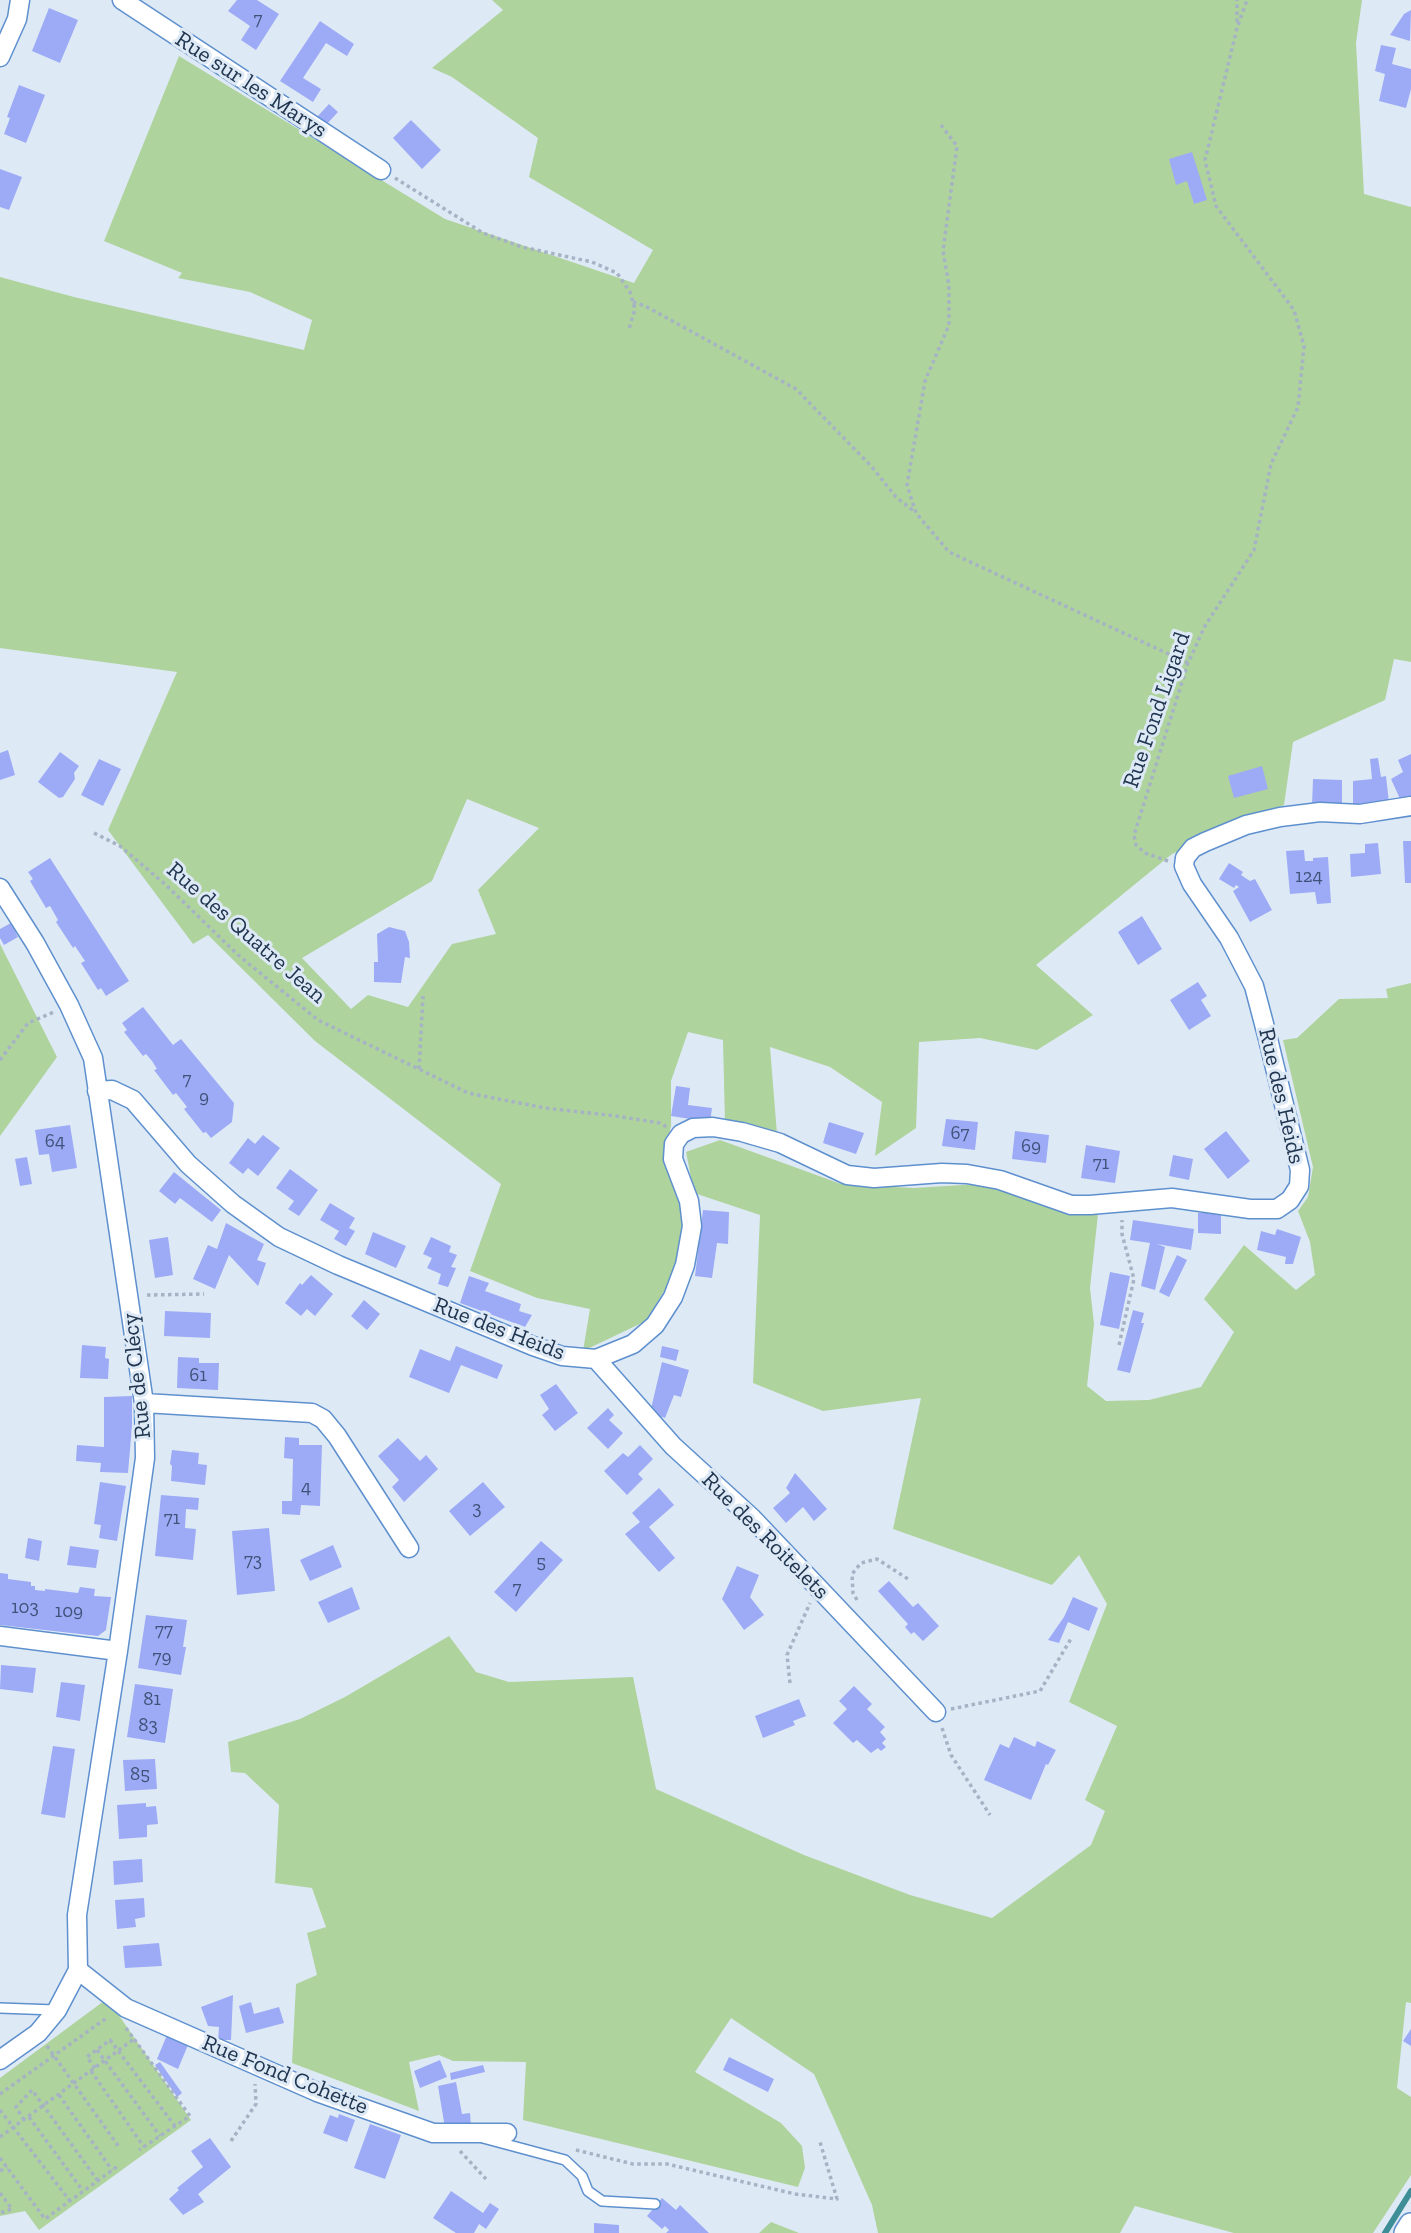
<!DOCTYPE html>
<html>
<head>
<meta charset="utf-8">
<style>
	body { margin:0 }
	canvas { display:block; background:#dee9f6 }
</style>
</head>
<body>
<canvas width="1411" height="2233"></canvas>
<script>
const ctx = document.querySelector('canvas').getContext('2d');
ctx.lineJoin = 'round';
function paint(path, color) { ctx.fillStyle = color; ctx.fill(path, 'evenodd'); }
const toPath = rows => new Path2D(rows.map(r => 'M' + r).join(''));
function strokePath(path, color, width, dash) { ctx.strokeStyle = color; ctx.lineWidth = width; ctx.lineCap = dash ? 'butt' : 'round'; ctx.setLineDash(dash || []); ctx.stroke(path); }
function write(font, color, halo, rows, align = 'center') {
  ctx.font = font + ' "Zilla Slab",serif'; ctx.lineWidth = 6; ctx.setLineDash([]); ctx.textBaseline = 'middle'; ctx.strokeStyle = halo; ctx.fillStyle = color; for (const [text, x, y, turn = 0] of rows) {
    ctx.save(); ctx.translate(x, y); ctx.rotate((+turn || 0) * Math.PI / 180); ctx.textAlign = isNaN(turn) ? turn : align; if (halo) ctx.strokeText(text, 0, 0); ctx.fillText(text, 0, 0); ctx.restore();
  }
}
paint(toPath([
	[492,0,1362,0,1356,43,1364,194,1411,207,1411,662,1394,659,1385,700,1293,742,1284,805,1172,854,1036,965,1093,1015,1037,1050,980,1038,919,1042,916,1128,875,1156,882,1102,830,1067,770,1047,777,1134,725,1123,723,1040,688,1032,671,1081,671,1125,665,1158,682,1195,684,1258,646,1321,583,1351,590,1309,537,1298,470,1271,501,1184,315,1041,208,935,193,944,108,830,177,672,0,648,0,277,74,297,304,350,312,320,250,292,178,278,182,273,104,241,179,56,445,219,634,283,653,250,529,177,538,138,452,77,432,68,503,10],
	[467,799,539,828,478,890,496,934,452,944,408,1007,368,995,351,1009,302,958,432,881],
	[0,944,57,1057,0,1136],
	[1411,983,1411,2003,1406,2002,1397,2088,1411,2097,1411,2175,1373,2233,1234,2233,1135,2206,1120,2233,878,2233,872,2205,814,2074,731,2018,695,2072,781,2123,802,2146,805,2168,798,2187,523,2120,526,2062,453,2061,439,2055,409,2062,419,2111,292,2063,296,1984,317,1975,307,1933,326,1927,312,1888,275,1883,279,1805,245,1773,231,1772,228,1742,300,1719,345,1697,449,1636,476,1672,509,1682,633,1677,656,1789,804,1855,910,1895,992,1918,1091,1845,1105,1811,1085,1800,1117,1726,1069,1702,1107,1604,1079,1555,1052,1585,893,1529,921,1398,823,1411,753,1383,760,1215,694,1193,686,1152,720,1140,841,1184,914,1188,979,1184,1059,1210,1098,1214,1090,1288,1094,1324,1087,1386,1106,1401,1149,1400,1201,1387,1234,1332,1204,1299,1244,1245,1296,1290,1315,1275,1310,1242,1298,1211,1308,1197,1313,1167,1283,1040,1297,1038,1339,999,1388,998,1386,989],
	[104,2001,109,2001,191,2120,39,2230,25,2211,0,2216,0,2078],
	[771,2222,799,2233,759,2233]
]), '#afd39c');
strokePath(toPath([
	[1385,2233,1411,2191]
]), '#3d8e96', 6);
paint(toPath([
	[237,0,257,0,279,14,256,50,241,40,250,26,228,11],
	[49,8,78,20,60,63,32,51],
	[1411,10,1410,41,1390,35,1404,14],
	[320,21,354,44,347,56,326,43,303,78,321,89,313,102,280,81],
	[1381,45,1396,48,1392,64,1411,69,1411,89,1406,108,1379,101,1385,74,1375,71],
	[19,85,45,95,26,143,4,134,10,118,7,117],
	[329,104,338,112,326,125,317,117],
	[411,120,441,150,422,169,393,138],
	[1192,152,1207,200,1194,204,1187,181,1176,185,1169,159],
	[0,169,22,177,9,210,0,207],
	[8,750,15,775,0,780,0,753],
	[60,752,79,766,74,773,75,779,63,797,59,798,38,782],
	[1411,754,1411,796,1401,801,1391,779,1403,772,1398,760],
	[1378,758,1381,777,1386,776,1389,803,1353,806,1353,781,1372,779,1370,759],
	[99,759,121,769,103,806,81,795],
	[1262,766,1268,789,1234,798,1228,776],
	[1313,779,1342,780,1342,806,1312,805],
	[1403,841,1411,841,1411,883,1405,883],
	[1378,843,1381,874,1351,877,1350,854,1365,853,1365,844],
	[1304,850,1305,861,1313,861,1313,858,1328,857,1331,903,1317,904,1315,892,1290,894,1286,851],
	[50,858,129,981,106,996,101,988,98,990,81,963,85,961,75,946,73,948,56,922,58,920,50,906,46,908,30,881,33,879,28,872],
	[1229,863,1243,872,1241,875,1250,881,1255,879,1272,910,1250,922,1233,891,1239,887,1236,885,1234,888,1219,879],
	[1142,916,1162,949,1138,965,1118,932],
	[11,923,18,937,4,945,0,938,0,929],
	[389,927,405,931,409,942,410,958,405,957,401,983,374,982,374,962,378,962,377,934],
	[1198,982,1207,996,1201,1000,1211,1016,1189,1030,1170,1000],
	[143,1007,173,1045,181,1039,234,1103,232,1122,211,1138,206,1132,203,1133,184,1109,187,1107,176,1093,173,1095,154,1070,157,1069,152,1061,146,1054,143,1056,124,1032,127,1030,122,1023],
	[676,1086,690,1088,688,1105,712,1108,710,1122,671,1116],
	[946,1119,978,1122,975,1150,942,1146],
	[829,1122,864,1133,856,1154,823,1143],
	[70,1125,77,1168,52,1172,49,1154,39,1155,35,1130],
	[1015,1131,1049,1135,1046,1163,1012,1159],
	[1226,1131,1250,1161,1228,1179,1204,1149],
	[263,1135,280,1148,258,1176,248,1168,243,1174,229,1163,248,1138,255,1144],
	[1086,1145,1120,1151,1115,1183,1081,1178],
	[1173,1155,1193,1159,1189,1180,1169,1176],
	[27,1157,32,1184,20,1186,15,1159],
	[290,1169,318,1190,299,1216,288,1209,294,1201,276,1188],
	[174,1172,221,1210,212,1222,180,1198,175,1204,159,1191],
	[330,1203,355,1218,349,1228,355,1231,346,1246,334,1239,339,1231,320,1220],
	[703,1210,729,1212,728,1244,717,1243,712,1278,695,1276],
	[1198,1213,1221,1213,1221,1234,1198,1233],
	[1133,1220,1194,1229,1191,1250,1157,1244,1165,1247,1155,1290,1141,1286,1150,1243,1130,1240],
	[226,1223,264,1244,257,1260,266,1263,258,1286,229,1255,215,1289,193,1279,208,1245,217,1249],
	[1277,1229,1301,1237,1293,1264,1285,1264,1286,1257,1257,1250,1261,1231,1275,1235],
	[373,1232,406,1246,396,1268,365,1254],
	[168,1237,173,1275,155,1278,149,1240],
	[431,1237,451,1246,449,1252,457,1255,451,1267,456,1268,448,1287,438,1284,441,1274,427,1268,432,1258,423,1254],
	[1177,1255,1187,1260,1169,1297,1159,1292],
	[1110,1272,1130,1276,1119,1329,1100,1325],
	[311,1275,333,1294,315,1316,307,1309,301,1316,285,1303,300,1283,302,1285],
	[469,1276,489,1283,485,1291,521,1304,519,1311,532,1315,525,1327,460,1303],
	[364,1300,380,1314,367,1330,351,1316],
	[1133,1310,1144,1313,1141,1323,1144,1323,1130,1373,1117,1370],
	[165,1311,211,1313,210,1338,164,1336],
	[82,1345,106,1347,105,1358,109,1359,108,1379,80,1378],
	[456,1346,503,1365,497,1379,461,1365,449,1393,409,1377,420,1349,450,1361],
	[662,1346,679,1350,676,1361,660,1357],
	[178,1357,199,1358,199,1363,219,1363,218,1390,177,1388],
	[662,1362,689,1370,681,1397,674,1395,665,1418,650,1413],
	[556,1384,578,1413,555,1431,542,1415,549,1409,540,1395],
	[132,1396,132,1426,128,1473,100,1472,101,1463,76,1461,77,1445,104,1447,104,1397],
	[608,1408,614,1415,609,1420,623,1433,608,1449,587,1428],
	[285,1437,299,1438,299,1445,322,1445,320,1506,301,1505,300,1515,282,1514,282,1501,292,1501,293,1459,284,1458],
	[398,1438,420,1461,426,1455,438,1469,404,1502,392,1487,399,1480,378,1456],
	[640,1445,653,1459,638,1474,643,1479,627,1495,604,1471,623,1453,628,1457],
	[172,1450,199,1453,198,1464,207,1465,205,1485,171,1481,172,1466,170,1464],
	[795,1473,827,1509,814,1521,803,1507,786,1523,773,1508,790,1493,786,1488],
	[100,1482,126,1486,117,1541,99,1538,101,1525,94,1524],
	[483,1482,505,1507,470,1536,449,1511],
	[659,1488,674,1505,649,1527,675,1558,659,1572,625,1534,640,1522,632,1513],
	[161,1495,199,1498,198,1510,186,1509,185,1528,196,1529,193,1560,155,1556],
	[269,1528,275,1591,237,1595,232,1531],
	[28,1538,42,1541,39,1561,25,1558],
	[541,1541,563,1560,516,1612,494,1592],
	[333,1545,342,1567,310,1581,300,1560],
	[70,1546,99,1550,96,1568,67,1565],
	[737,1566,759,1575,750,1597,764,1615,744,1630,722,1599],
	[0,1573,8,1574,8,1579,31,1582,31,1586,35,1586,35,1590,45,1591,45,1589,78,1593,80,1587,95,1589,94,1596,111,1597,106,1630,98,1636,0,1625],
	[889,1581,913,1607,918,1603,939,1626,923,1641,914,1632,911,1634,905,1627,908,1624,878,1591],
	[352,1587,360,1609,328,1623,318,1602],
	[1073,1597,1098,1608,1089,1631,1068,1622,1059,1643,1048,1640,1064,1617],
	[146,1615,187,1620,183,1647,186,1647,181,1675,138,1668],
	[1,1665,36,1668,33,1693,0,1689],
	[61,1682,85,1685,80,1721,56,1717],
	[135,1684,173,1689,165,1743,127,1737],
	[854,1686,872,1704,867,1709,885,1727,880,1732,886,1739,882,1743,886,1747,881,1751,878,1748,871,1753,857,1740,853,1743,833,1723,847,1709,839,1701],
	[799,1699,806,1716,793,1721,795,1725,763,1738,755,1716],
	[1014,1737,1035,1747,1037,1741,1056,1750,1048,1765,1046,1764,1031,1800,984,1780,1000,1744,1009,1748],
	[53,1746,75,1749,65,1818,41,1814],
	[155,1759,157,1789,125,1791,123,1760],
	[146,1803,146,1807,156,1806,158,1824,147,1825,147,1837,119,1839,117,1805],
	[142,1859,143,1882,114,1885,113,1861],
	[144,1898,145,1917,135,1919,136,1927,117,1929,115,1900],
	[159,1943,162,1966,125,1968,123,1946],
	[233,1995,231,2040,218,2040,219,2027,208,2026,201,2007],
	[251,2002,254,2014,279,2007,284,2023,246,2033,239,2006],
	[1411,2029,1411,2046,1403,2041],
	[167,2035,188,2045,178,2069,157,2059],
	[729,2057,774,2079,768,2092,723,2070],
	[440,2060,447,2077,420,2088,414,2071],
	[160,2062,182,2093,177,2097,155,2065],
	[483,2065,485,2072,451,2080,450,2073],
	[456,2082,462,2114,470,2113,471,2126,445,2128,438,2086],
	[339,2114,355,2120,347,2142,323,2133,330,2115,338,2118],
	[370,2124,401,2135,385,2179,354,2168],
	[210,2138,231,2167,198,2194,204,2202,183,2215,169,2199,179,2190,177,2188,203,2167,191,2151],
	[451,2191,483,2213,490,2203,499,2209,486,2229,479,2224,474,2233,456,2233,433,2218],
	[662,2198,676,2210,680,2205,709,2233,666,2233,669,2230,665,2226,662,2229,647,2216],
	[594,2223,619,2225,619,2233,594,2233]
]), '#9dabf6');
const service = toPath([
	[0,2008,55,2010],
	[483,2138,565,2160,582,2176,588,2191,602,2201,655,2204]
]);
const minor = toPath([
	[122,0,381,170],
	[0,57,17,19,20,0],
	[0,888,35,943,69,1005,93,1058,144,1403,145,1458,118,1651,77,1915,78,1970,57,2010,38,2033,0,2060],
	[97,1091,112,1090,133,1100,188,1164,233,1204,279,1237,338,1265,533,1346,562,1356,596,1359,633,1344,655,1325,673,1297,685,1265,692,1226,689,1201,673,1159,674,1144,681,1134,693,1128,713,1127,742,1132,780,1143,847,1175,874,1178,942,1173,967,1174,1000,1180,1071,1205,1090,1205,1172,1198,1250,1209,1277,1209,1290,1200,1299,1186,1300,1170,1268,1039,1254,986,1229,938,1192,884,1184,866,1185,858,1193,848,1205,842,1246,825,1280,817,1320,812,1360,814,1411,806],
	[596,1359,673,1446,752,1518,936,1712],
	[144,1403,312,1413,323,1419,337,1436,409,1548],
	[0,1636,118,1651],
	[78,1970,126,2008,317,2092,433,2133,507,2133]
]);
const tertiary = toPath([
	[1406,2233,1411,2225]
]);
strokePath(service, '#5e90ce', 12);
strokePath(minor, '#5e90ce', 21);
strokePath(tertiary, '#5e90ce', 26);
strokePath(toPath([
	[1237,22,1237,0],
	[941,125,957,146,943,251,949,286,949,325,925,381,907,485,916,513,949,552,1188,663],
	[395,178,483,233,522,247,592,262,617,273,630,292,635,309,629,329],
	[633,302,645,306,796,389,872,467,896,497,915,512],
	[94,833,120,846,166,885,238,955,318,1020,468,1093,545,1108,616,1116,660,1123,667,1127],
	[1168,861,1145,853,1136,845,1134,835,1188,663,1205,626,1254,550,1271,464,1298,407,1304,346,1294,310,1216,206,1205,160,1237,28,1247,0],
	[0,1060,28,1023,54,1012],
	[419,1069,423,996],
	[147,1295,204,1294],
	[1119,1345,1134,1279,1122,1234,1122,1220],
	[857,1600,853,1593,852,1574,861,1563,877,1559,908,1579],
	[790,1683,787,1655,810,1603],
	[951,1709,1040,1691,1072,1637],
	[942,1728,951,1755,990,1815],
	[126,2028,190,2116,139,2150],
	[47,2046,119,2147],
	[97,2050,160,2136],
	[95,2068,87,2057,110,2040,175,2126],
	[91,2071,144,2147],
	[0,2094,108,2017],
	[59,2095,112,2170],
	[0,2110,70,2201],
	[29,2117,83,2191],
	[24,2120,16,2107,32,2090,98,2181],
	[0,2137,134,2039],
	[231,2141,256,2104,255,2084],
	[576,2150,633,2164,667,2164,795,2194,837,2199,820,2142],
	[460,2151,486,2179],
	[0,2158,45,2219,118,2166],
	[0,2171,7,2167],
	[0,2193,12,2209,0,2213]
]), '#a5b3c4', 3.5, [3.5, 3.5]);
strokePath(service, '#fff', 9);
strokePath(minor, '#fff', 18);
strokePath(tertiary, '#fff', 23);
write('19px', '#3f5279', null, [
	["7",258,20],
	["124",1309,877],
	["7",187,1080],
	["9",204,1098],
	["67",960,1134],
	["64",55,1142],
	["69",1031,1147],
	["71",1101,1164],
	["61",198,1376],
	["4",306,1488],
	["3",477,1509],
	["71",172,1519],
	["73",253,1561],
	["5",541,1563],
	["7",517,1589],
	["103",25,1608],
	["109",69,1612],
	["77",164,1631],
	["79",162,1658],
	["81",152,1700],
	["83",148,1726],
	["85",140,1775]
]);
write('23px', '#20354f', '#dee9f6', [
	["Rue sur les Marys",251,85,33],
	["Rue Fond Ligard",1157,710,-71],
	["Rue des Quatre Jean",246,933,41],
	["Rue des Heids",1281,1096,77],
	["Rue des Heids",499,1329,21],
	["Rue de Clécy",137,1376,-96],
	["Rue des Roitelets",765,1536,45],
	["Rue Fond Cohette",285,2075,22]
]);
</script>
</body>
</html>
